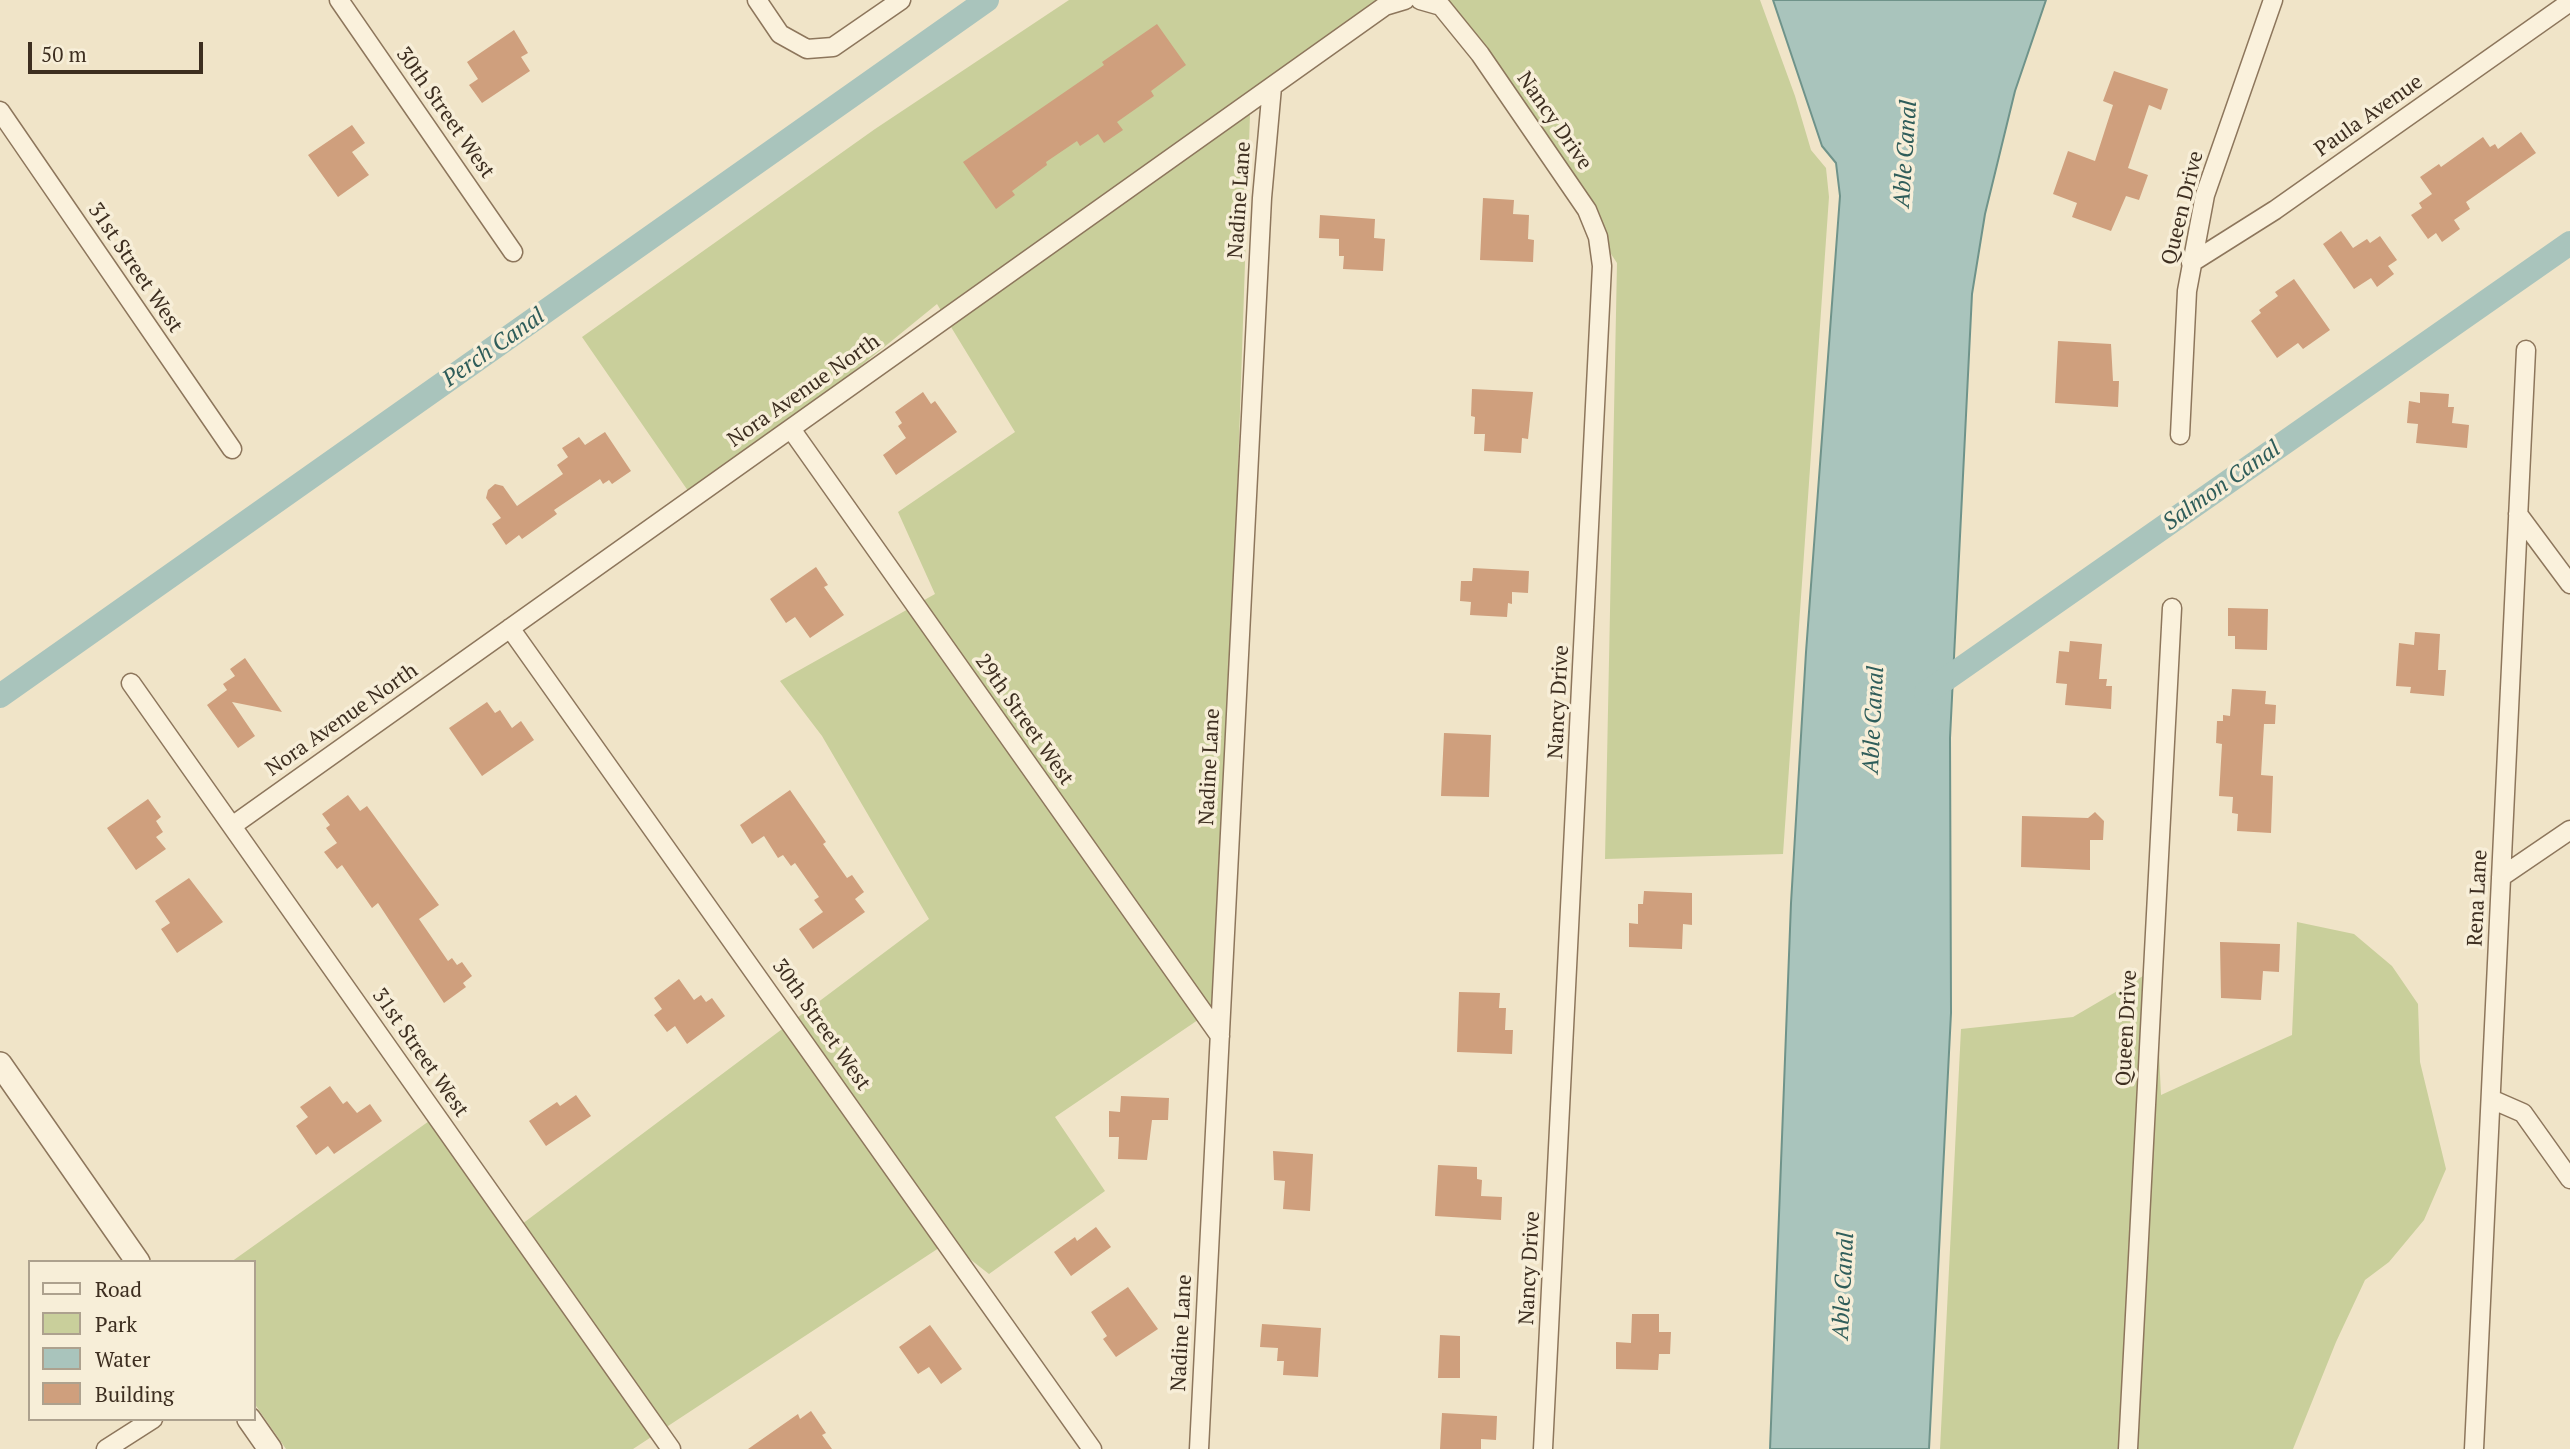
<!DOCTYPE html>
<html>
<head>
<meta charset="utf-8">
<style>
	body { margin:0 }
	#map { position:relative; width:2570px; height:1449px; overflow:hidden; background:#f0e4c8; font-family:"PT Serif",serif }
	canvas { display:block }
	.legend { position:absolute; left:28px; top:1260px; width:228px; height:161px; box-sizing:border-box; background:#f7eed8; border:2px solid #ada18e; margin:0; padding:9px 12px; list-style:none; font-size:21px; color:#3d2e20 }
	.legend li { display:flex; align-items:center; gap:14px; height:35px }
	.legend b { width:35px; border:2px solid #ada18e }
	.scale { position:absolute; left:28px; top:42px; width:175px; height:32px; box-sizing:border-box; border:4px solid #3d2e20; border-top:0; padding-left:9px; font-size:21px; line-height:24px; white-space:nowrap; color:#3d2e20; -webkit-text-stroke:5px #f7eed8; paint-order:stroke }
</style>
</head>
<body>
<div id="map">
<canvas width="2570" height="1449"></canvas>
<ul class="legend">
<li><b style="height:9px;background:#faf1dc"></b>Road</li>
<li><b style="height:19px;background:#c9cf9b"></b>Park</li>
<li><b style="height:19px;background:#a9c4bc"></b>Water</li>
<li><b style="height:19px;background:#cf9f7d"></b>Building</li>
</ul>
<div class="scale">50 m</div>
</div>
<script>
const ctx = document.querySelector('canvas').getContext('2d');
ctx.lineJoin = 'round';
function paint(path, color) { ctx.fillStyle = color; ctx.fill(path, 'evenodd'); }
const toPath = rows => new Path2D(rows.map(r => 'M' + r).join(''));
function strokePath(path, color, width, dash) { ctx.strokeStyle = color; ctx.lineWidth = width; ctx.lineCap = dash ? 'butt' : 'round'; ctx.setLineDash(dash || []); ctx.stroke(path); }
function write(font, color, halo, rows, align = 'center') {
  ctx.font = font + ' "PT Serif",serif'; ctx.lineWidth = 7; ctx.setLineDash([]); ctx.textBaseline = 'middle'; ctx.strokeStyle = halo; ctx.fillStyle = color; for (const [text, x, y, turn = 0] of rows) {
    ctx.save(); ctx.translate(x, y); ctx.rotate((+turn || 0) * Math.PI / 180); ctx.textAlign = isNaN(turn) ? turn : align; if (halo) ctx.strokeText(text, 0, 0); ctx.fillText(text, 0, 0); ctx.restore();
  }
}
paint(toPath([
	[1069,0,1405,0,1250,114,1220,1005,1055,1117,1105,1191,989,1274,948,1242,633,1449,286,1449,254,1403,254,1262,231,1262,432,1119,510,1233,929,919,822,736,780,681,935,594,898,512,1015,432,937,304,695,501,582,337,875,129],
	[1442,0,1760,0,1795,96,1811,150,1826,168,1829,197,1783,854,1605,859,1617,263],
	[2297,922,2354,934,2392,966,2418,1004,2420,1062,2446,1169,2424,1220,2389,1262,2365,1280,2336,1342,2293,1449,1940,1449,1961,1029,2073,1017,2155,969,2161,1095,2292,1035]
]), '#c9cf9b');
const water = toPath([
	[1773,0,2046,0,2015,91,1985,214,1972,294,1950,738,1951,1013,1929,1449,1770,1449,1791,903,1806,652,1840,196,1836,163,1822,146,1773,0]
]);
paint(water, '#a9c4bc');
strokePath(water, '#6f938a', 2);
strokePath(toPath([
	[1926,693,2570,243],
	[0,696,987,0]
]), '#a9c4bc', 24);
paint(toPath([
	[1157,24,1186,65,1151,91,1154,96,1117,122,1123,130,1104,143,1098,134,1080,146,1077,141,1046,162,1047,165,1012,191,1015,195,996,209,963,162,1104,65,1102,62],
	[514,30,528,53,521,57,530,71,482,103,469,85,478,79,467,62],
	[2114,71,2168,89,2161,110,2149,105,2128,168,2148,175,2139,200,2126,196,2111,231,2072,217,2077,203,2053,194,2068,151,2095,161,2113,105,2103,101],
	[352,125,365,143,352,152,369,175,338,197,308,155],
	[2521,132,2536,153,2466,202,2470,209,2454,220,2460,229,2442,242,2436,233,2428,239,2411,215,2422,208,2419,203,2432,194,2420,177,2439,164,2441,167,2483,137,2490,147,2495,144,2498,149],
	[1483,198,1514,200,1513,214,1529,215,1528,239,1534,240,1533,262,1480,260],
	[1320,215,1375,219,1374,238,1385,239,1383,271,1343,269,1344,256,1339,256,1339,239,1319,238],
	[2341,231,2353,248,2367,239,2370,243,2380,236,2397,260,2388,266,2394,274,2377,287,2371,278,2354,289,2323,244],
	[2294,279,2330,330,2303,349,2298,343,2277,358,2251,321,2261,313,2259,310,2278,296,2275,292],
	[2058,341,2111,344,2113,381,2119,381,2118,407,2055,403],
	[1472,389,1533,392,1528,439,1522,438,1521,453,1484,451,1485,434,1474,434,1475,417,1471,416],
	[923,392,931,404,935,401,957,432,896,475,883,455,906,438,898,426,902,423,895,412],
	[2420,392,2449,394,2448,407,2454,407,2452,423,2469,425,2467,448,2416,443,2418,424,2407,423,2409,401,2420,403],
	[605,432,631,471,612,484,609,480,603,484,600,479,554,510,557,514,522,539,519,535,506,545,492,524,501,518,486,498,488,490,495,484,503,486,517,506,563,474,557,465,568,457,562,448,579,437,585,445],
	[816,567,828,585,824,587,844,615,810,638,795,617,786,623,770,599],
	[1473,568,1529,571,1528,593,1512,592,1512,604,1508,603,1507,617,1470,615,1471,602,1460,601,1461,581,1472,581],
	[2228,608,2268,609,2267,650,2235,649,2235,636,2228,636],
	[2415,632,2440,634,2438,670,2446,670,2444,696,2410,693,2411,687,2396,686,2399,643,2414,645],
	[2070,641,2102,644,2099,679,2107,679,2106,686,2112,686,2111,709,2065,705,2067,684,2056,683,2059,651,2069,652],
	[245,658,282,712,232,702,255,736,238,748,207,705,227,690,223,684,235,676,230,669],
	[2232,689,2266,691,2265,704,2276,705,2275,724,2264,724,2261,775,2273,776,2271,833,2237,831,2238,814,2232,813,2233,797,2219,796,2222,744,2216,743,2217,721,2223,721,2223,715,2230,716],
	[487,702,495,713,500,710,512,728,521,721,534,740,482,776,449,728],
	[1444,733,1491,735,1489,797,1441,796],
	[790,790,826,842,823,844,847,878,852,875,864,892,855,899,865,912,813,949,799,929,823,912,814,900,819,897,795,863,791,866,783,855,778,858,764,836,752,844,740,825],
	[348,795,360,811,367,806,439,905,419,919,448,961,452,958,457,965,462,962,472,976,463,983,466,987,444,1003,378,903,372,908,342,865,337,869,324,852,337,843,326,828,330,825,322,814],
	[148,799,161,817,156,821,163,832,156,837,166,849,136,870,107,828],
	[2095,812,2104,821,2103,840,2090,840,2090,870,2021,867,2022,816,2088,818],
	[189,878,223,922,177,953,161,929,170,923,155,901],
	[1644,891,1692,893,1692,925,1683,924,1682,949,1629,947,1629,923,1638,924,1638,904,1643,904],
	[2220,942,2280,944,2279,972,2263,971,2261,1000,2221,998],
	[679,979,694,1000,701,995,706,1002,712,998,725,1016,687,1044,675,1026,667,1032,654,1015,662,1009,654,998],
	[1459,992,1500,993,1499,1008,1506,1008,1505,1030,1513,1030,1512,1054,1457,1052],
	[330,1086,343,1104,347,1101,357,1113,370,1104,382,1121,334,1154,328,1146,316,1155,296,1126,308,1117,300,1107],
	[576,1095,591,1116,546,1146,529,1121,557,1102,560,1106],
	[1121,1096,1169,1098,1168,1120,1152,1120,1147,1160,1118,1159,1119,1137,1109,1137,1109,1111,1120,1112],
	[1273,1151,1313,1154,1310,1211,1283,1209,1285,1181,1274,1180],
	[1438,1165,1477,1167,1477,1179,1482,1180,1481,1196,1502,1197,1501,1220,1435,1216],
	[1096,1227,1111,1247,1071,1276,1054,1252,1075,1237,1077,1241],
	[1128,1287,1158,1329,1116,1357,1103,1339,1107,1336,1091,1312],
	[1632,1314,1659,1314,1659,1332,1671,1332,1670,1354,1659,1354,1658,1370,1616,1369,1616,1342,1631,1343],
	[1262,1324,1321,1328,1318,1377,1283,1375,1284,1361,1277,1361,1278,1348,1260,1347],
	[930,1325,962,1369,941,1384,929,1367,918,1374,899,1347],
	[1440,1335,1460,1336,1460,1378,1438,1378],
	[811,1411,826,1433,822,1435,832,1449,748,1449,798,1414,800,1419],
	[1442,1413,1497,1416,1496,1440,1481,1439,1481,1449,1440,1449]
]), '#cf9f7d');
const minor = toPath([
	[339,0,513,252],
	[757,0,780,34,807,49,833,47,901,0],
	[1420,0,1441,6,1480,54,1587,210,1598,237,1602,266,1543,1449],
	[0,111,232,449],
	[2191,263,2275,210,2570,2],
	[791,429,1220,1036],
	[2180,435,2187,291,2205,195,2273,0],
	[2518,514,2570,584],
	[510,628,1092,1449],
	[131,683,671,1449],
	[232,826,1385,6,1405,0],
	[2501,877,2570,830],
	[2491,1099,2523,1113,2570,1179],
	[106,1449,153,1419],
	[1199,1449,1262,198,1272,87],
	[2128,1449,2172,608],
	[2474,1449,2526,350]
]);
const tertiary = toPath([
	[0,1064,138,1262],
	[249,1419,270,1449]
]);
strokePath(minor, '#8d765c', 21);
strokePath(tertiary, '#8d765c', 26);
strokePath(minor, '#faf1dc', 18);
strokePath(tertiary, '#faf1dc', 23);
write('21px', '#3d2e20', '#f7eed8', [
	["30th Street West",445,113,55],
	["Paula Avenue",2369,116,-35],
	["Nancy Drive",1554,121,55],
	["Nadine Lane",1240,200,-86],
	["Queen Drive",2183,208,-76],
	["31st Street West",135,268,56],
	["Nora Avenue North",804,391,-35],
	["Nancy Drive",1559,702,-87],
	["Nora Avenue North",342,720,-35],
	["29th Street West",1024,720,55],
	["Nadine Lane",1210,767,-87],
	["Rena Lane",2478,898,-87],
	["30th Street West",821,1025,55],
	["Queen Drive",2127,1028,-87],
	["31st Street West",420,1053,55],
	["Nancy Drive",1530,1268,-87],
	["Nadine Lane",1182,1333,-87]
]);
write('italic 23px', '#2f5d5a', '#f7eed8', [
	["Able Canal",1906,154,-86],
	["Perch Canal",494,348,-35],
	["Salmon Canal",2222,486,-35],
	["Able Canal",1874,720,-87],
	["Able Canal",1844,1286,-87]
]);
</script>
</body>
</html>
